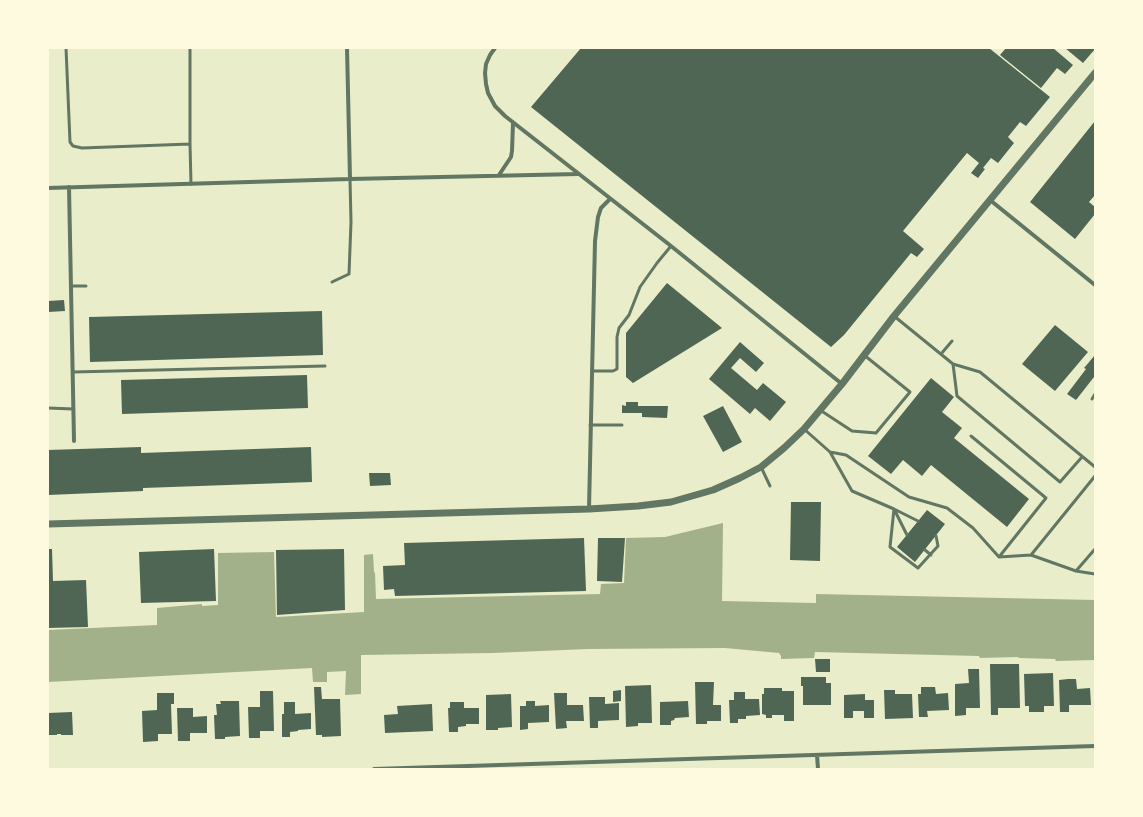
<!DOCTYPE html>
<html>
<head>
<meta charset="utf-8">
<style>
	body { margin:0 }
	#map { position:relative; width:1143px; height:817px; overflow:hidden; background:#e9edc9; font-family:Figtree,sans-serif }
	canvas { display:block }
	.frame { position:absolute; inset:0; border:49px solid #fefae0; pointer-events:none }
</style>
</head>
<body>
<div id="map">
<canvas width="1143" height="817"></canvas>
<div class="frame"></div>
</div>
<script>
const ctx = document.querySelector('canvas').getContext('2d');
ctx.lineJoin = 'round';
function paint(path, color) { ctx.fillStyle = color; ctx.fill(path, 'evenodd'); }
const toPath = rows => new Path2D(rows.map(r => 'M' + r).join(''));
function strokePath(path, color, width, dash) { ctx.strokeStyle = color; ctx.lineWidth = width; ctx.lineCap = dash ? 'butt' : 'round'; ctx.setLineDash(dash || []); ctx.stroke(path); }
paint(toPath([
	[723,523,722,601,816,603,816,594,1095,600,1095,660,1056,661,1055,659,1020,658,1017,657,980,658,979,656,815,652,814,658,781,659,781,656,779,653,725,648,588,649,493,653,361,655,361,694,345,695,346,671,327,672,327,682,313,682,312,668,48,682,48,630,157,625,157,608,202,604,202,606,218,605,218,553,274,552,276,617,364,612,364,555,373,554,374,572,375,573,376,599,600,594,601,584,624,583,626,538,665,537]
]), '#a3b18a');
paint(toPath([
	[581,48,989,48,1050,97,1026,126,1020,122,1008,137,1014,143,998,163,991,158,983,168,985,169,978,178,971,173,979,163,967,153,903,231,924,249,917,257,911,253,844,335,831,347,531,107],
	[1006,48,1053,48,1073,65,1065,74,1057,68,1041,88,1000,55],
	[1065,48,1095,48,1095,49,1083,63],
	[1095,121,1095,195,1089,202,1095,207,1095,214,1075,239,1030,202],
	[667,283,722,328,633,383,626,377,626,333],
	[64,300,65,311,48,312,48,301],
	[322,311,323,355,90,362,89,317],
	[1055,325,1088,352,1055,391,1022,364],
	[740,342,764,363,756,372,740,358,731,368,757,390,763,383,786,402,770,421,755,408,750,414,709,379],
	[1095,355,1095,377,1094,377,1076,400,1067,394,1086,369,1084,368],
	[307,375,308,408,122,414,121,380],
	[931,378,954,397,942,412,962,428,954,438,1029,499,1007,527,931,465,922,476,903,460,891,474,868,456],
	[626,402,638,402,638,406,668,406,667,418,642,417,642,413,622,413,622,405,626,406],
	[723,406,742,442,723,452,703,416],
	[141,447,141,453,311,447,312,482,143,488,143,491,48,495,48,450],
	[369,473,390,473,391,485,370,486],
	[791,502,821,502,820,561,790,560],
	[927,510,945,524,915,562,897,547],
	[584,538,586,591,395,596,394,589,384,590,383,566,405,565,404,543],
	[598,538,625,538,622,582,597,581],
	[48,549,52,549,53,581,86,580,88,627,48,628],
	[214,549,216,601,141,603,139,552],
	[344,549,345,610,277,615,276,550],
	[815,659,830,659,830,672,816,672],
	[990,664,1019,664,1020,708,998,708,998,715,991,715],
	[968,669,979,669,980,708,966,708,966,715,955,716,955,684,969,683],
	[1053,673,1054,706,1044,706,1044,712,1029,712,1029,706,1025,706,1024,674],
	[801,677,826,677,826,683,831,683,831,705,803,705,803,686,801,686],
	[1068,679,1076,679,1077,689,1090,688,1091,705,1069,705,1069,712,1060,712,1059,680],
	[695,682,714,682,713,705,721,705,721,721,707,721,707,724,696,724],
	[651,685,652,723,638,723,638,726,626,727,625,686],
	[314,687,321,687,322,699,340,699,341,736,322,737,322,735,316,735],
	[921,687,935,687,936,694,948,693,949,710,927,711,928,717,919,717,918,694,921,694],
	[764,688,782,688,782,691,794,691,794,721,784,721,784,715,772,715,772,718,766,718,766,715,762,714,762,694,764,694],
	[621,690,621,701,613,702,613,691],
	[884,690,895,690,895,694,912,694,913,718,885,719],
	[260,691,273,691,274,731,260,731,260,738,249,738,248,707,260,707],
	[734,692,745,692,745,699,759,699,760,715,746,716,746,719,738,719,738,723,730,723,729,700,734,700],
	[157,693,174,693,174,704,171,704,172,734,158,734,158,741,143,742,142,711,157,710],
	[554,693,567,693,567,705,583,705,584,721,566,721,567,728,556,729],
	[511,694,512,727,498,728,498,730,486,730,486,695],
	[865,694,865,700,874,700,874,718,864,718,864,711,853,711,853,718,844,718,844,695],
	[589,697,605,697,605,704,619,703,619,720,598,721,598,728,590,728],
	[220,701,239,701,240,736,225,737,225,739,215,739,214,715,217,715,216,704,221,704],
	[526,701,535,701,535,706,549,705,549,722,528,723,528,729,520,730,520,706,526,706],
	[688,701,689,717,675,718,674,720,671,721,671,725,660,725,660,702],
	[284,702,295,702,295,714,311,713,311,729,298,730,298,731,290,732,290,737,282,737,282,714,284,714],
	[450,702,464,702,464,708,479,708,479,724,466,724,466,726,458,727,458,732,449,732,448,708,450,708],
	[432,704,433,731,385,733,384,715,398,714,397,706],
	[177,708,193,708,193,717,207,716,207,733,190,733,190,741,178,741],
	[72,712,73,735,61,735,61,734,57,734,57,735,48,735,48,713]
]), '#4f6655');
strokePath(toPath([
	[66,48,70,142,73,146,82,148,190,144],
	[190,48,190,144,191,184],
	[332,282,349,274,351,222,350,179],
	[71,286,86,286],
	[894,316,953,364,980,372,1095,467],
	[941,354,952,341],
	[953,364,957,396,1060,482,1082,457],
	[592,371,613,371,617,369,617,337,619,328,629,315,640,287,657,263,671,246],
	[73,372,325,366],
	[1092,399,1095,394],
	[48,408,73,409],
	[820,410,852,431,876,433,910,392,864,355],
	[590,425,622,425],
	[804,429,830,452,852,491,894,509,918,521],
	[971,436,1046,498,999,557],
	[830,452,846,455,909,497,947,508,973,528,999,557],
	[761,467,770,486],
	[894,509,890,547,918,568,938,546,936,536],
	[894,509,907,535],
	[925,550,931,555],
	[1031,555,1095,476],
	[999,557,1031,555,1076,571,1095,574],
	[1076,571,1095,549]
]), '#617663', 3);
strokePath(toPath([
	[347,48,350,179],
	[495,48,490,55,486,64,485,73,486,84,488,93,495,106,505,116,671,246,842,384],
	[499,175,511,157,512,151,513,123],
	[69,187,74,441],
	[48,188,350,179,578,174],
	[990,200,1095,285],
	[589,509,595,241,598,217,601,208,610,199],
	[817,755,818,769],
	[374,769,1095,746]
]), '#617663', 4);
strokePath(toPath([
	[48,524,589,509,638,506,671,502,713,490,740,478,761,467,784,448,804,429,842,384,894,316,1095,73]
]), '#617663', 7);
</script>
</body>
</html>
